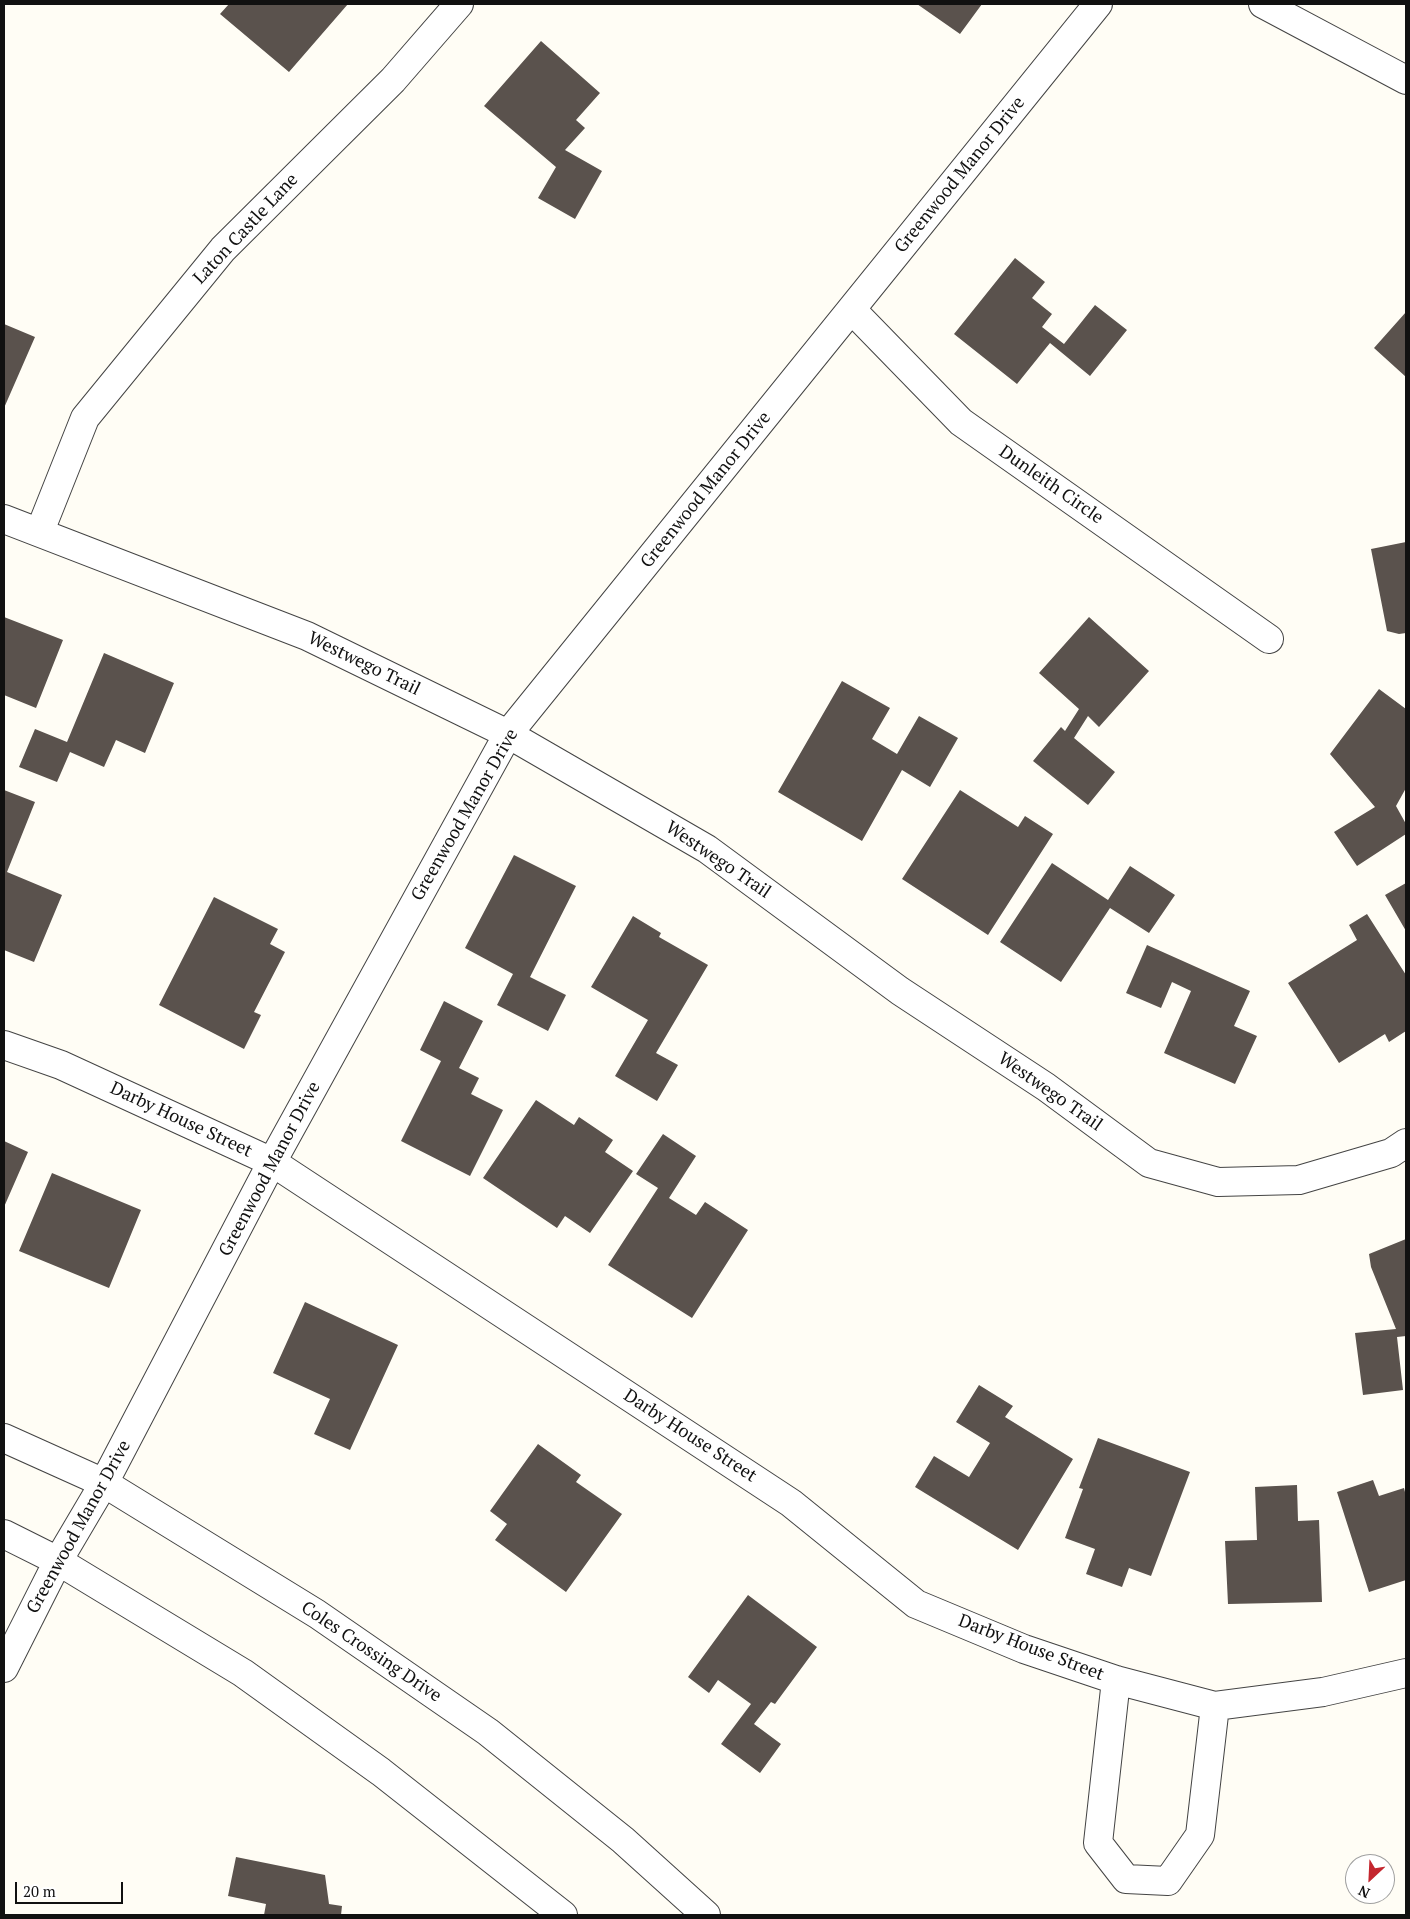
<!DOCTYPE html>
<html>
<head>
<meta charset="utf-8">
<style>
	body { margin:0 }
	#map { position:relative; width:1410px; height:1919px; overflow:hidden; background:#fffdf5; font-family:"PT Serif",serif }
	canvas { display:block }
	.frame { position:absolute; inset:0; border:5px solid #111; pointer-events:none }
	.north { position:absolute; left:1345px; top:1854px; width:50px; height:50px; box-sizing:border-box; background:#fff; border:1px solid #a0a0a0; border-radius:50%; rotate:205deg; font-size:14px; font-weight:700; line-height:20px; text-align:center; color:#111 }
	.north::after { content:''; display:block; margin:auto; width:18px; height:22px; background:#c4262e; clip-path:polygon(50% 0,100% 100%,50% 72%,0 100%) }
	.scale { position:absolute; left:15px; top:1882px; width:108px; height:22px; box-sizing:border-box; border:2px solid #111; border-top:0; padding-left:6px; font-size:15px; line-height:18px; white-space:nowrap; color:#111; -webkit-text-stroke:4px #fff; paint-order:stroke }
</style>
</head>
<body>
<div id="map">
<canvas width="1410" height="1919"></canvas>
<div class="frame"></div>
<div class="north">N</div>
<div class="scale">20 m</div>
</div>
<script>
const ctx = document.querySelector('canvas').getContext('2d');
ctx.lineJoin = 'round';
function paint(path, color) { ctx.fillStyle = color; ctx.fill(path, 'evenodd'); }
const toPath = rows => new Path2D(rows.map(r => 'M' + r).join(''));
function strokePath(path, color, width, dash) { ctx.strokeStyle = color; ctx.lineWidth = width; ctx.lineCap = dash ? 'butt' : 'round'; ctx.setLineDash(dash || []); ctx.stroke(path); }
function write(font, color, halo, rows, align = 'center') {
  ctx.font = font + ' "PT Serif",serif'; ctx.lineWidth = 5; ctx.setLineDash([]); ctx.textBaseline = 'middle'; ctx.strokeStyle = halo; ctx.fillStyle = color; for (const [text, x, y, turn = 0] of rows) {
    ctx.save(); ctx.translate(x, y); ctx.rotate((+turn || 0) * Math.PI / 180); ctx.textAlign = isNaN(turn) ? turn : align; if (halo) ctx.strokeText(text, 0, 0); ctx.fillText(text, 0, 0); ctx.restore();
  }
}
paint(toPath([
	[229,4,348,4,289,72,220,14],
	[917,4,982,4,960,34],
	[541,41,600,93,576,120,585,128,565,150,602,171,575,219,538,198,556,167,484,106],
	[1015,258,1045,282,1032,298,1052,314,1042,327,1064,344,1095,305,1127,330,1090,376,1050,343,1017,384,954,334],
	[1406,312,1406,377,1374,348],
	[4,324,35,337,4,408],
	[1406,542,1406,633,1399,634,1387,631,1371,549],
	[4,617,63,640,36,708,4,695],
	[1089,617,1149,671,1099,727,1088,716,1074,738,1115,772,1088,805,1033,761,1061,727,1065,731,1079,709,1039,673],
	[104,653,174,683,145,753,116,740,104,767,70,752,57,782,19,767,35,729,67,742],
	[842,681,890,708,872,739,897,754,919,716,958,738,930,787,902,770,862,841,778,792],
	[1379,689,1406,709,1406,788,1396,806,1406,824,1406,834,1357,866,1334,832,1375,807,1330,754],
	[4,790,35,802,7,872,62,895,34,962,4,950],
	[960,790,1018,827,1025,816,1053,834,988,935,902,879],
	[514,855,576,886,530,977,566,995,548,1031,497,1005,513,974,465,948],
	[1052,863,1108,900,1130,866,1175,895,1149,933,1110,908,1061,982,1000,942],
	[1406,883,1406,931,1385,895],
	[214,897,278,929,270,944,285,952,254,1012,261,1015,244,1049,159,1005],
	[1367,914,1406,975,1406,1031,1389,1042,1385,1034,1339,1063,1288,983,1357,940,1349,925],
	[633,916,661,933,659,937,708,965,656,1053,678,1065,657,1101,615,1076,648,1020,591,987],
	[1147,945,1250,991,1234,1026,1257,1036,1235,1084,1164,1053,1191,991,1172,982,1161,1008,1126,993],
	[444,1001,483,1021,459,1068,479,1078,471,1094,503,1110,470,1176,401,1141,441,1061,420,1050],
	[536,1100,574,1125,579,1117,613,1140,605,1152,633,1171,590,1233,565,1216,557,1228,483,1178],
	[663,1134,696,1156,669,1198,696,1215,705,1202,748,1230,692,1318,608,1265,658,1188,636,1174],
	[4,1141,28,1152,4,1207],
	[52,1173,141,1210,109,1288,19,1251],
	[1406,1239,1406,1336,1397,1337,1403,1390,1363,1395,1355,1333,1396,1329,1371,1267,1369,1254],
	[305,1302,398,1345,350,1450,314,1434,330,1399,273,1373],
	[979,1385,1013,1406,1005,1417,1073,1459,1018,1550,915,1487,934,1456,969,1477,990,1443,956,1422],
	[1098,1438,1190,1472,1151,1576,1129,1568,1122,1587,1086,1574,1095,1549,1065,1538,1083,1489,1079,1488],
	[538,1444,581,1475,576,1482,622,1514,566,1592,495,1540,507,1524,490,1511],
	[1373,1480,1379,1496,1404,1488,1406,1496,1406,1580,1369,1592,1337,1492],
	[1297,1485,1298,1521,1319,1520,1322,1602,1228,1604,1225,1541,1257,1540,1255,1487],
	[748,1595,817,1647,775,1704,771,1702,754,1724,781,1744,760,1773,721,1744,751,1704,718,1680,709,1693,688,1677],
	[236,1857,325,1875,329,1904,342,1906,341,1915,264,1915,266,1904,228,1896]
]), '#5a524d');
const minor = toPath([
	[1263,4,1406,80],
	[852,310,961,422,1269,639],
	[4,519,307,636,508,734,707,849,900,991,1046,1087,1149,1163,1218,1182,1299,1180,1391,1153,1406,1143],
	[40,531,85,418,223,249,393,80,459,4],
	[4,1045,61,1065,272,1162,791,1503,916,1604,1024,1649,1116,1680,1215,1706,1323,1692,1406,1673],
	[4,1438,104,1483,317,1614,488,1732,623,1840,706,1915],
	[4,1534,58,1561,243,1673,381,1772,563,1915],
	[4,1668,58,1561,104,1483,272,1162,508,734,1098,4],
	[1116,1680,1098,1843,1126,1879,1168,1881,1200,1835,1215,1706]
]);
strokePath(minor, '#444', 30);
strokePath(minor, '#fff', 28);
write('18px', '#111', '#fff', [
	["Greenwood Manor Drive",960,175,-51],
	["Laton Castle Lane",246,229,-47],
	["Dunleith Circle",1051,485,35],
	["Greenwood Manor Drive",706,490,-51],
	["Westwego Trail",364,664,26],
	["Greenwood Manor Drive",465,815,-60],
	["Westwego Trail",718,860,34],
	["Westwego Trail",1050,1092,35],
	["Darby House Street",181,1120,25],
	["Greenwood Manor Drive",270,1169,-62],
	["Darby House Street",690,1436,33],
	["Greenwood Manor Drive",79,1527,-61],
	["Darby House Street",1031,1648,21],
	["Coles Crossing Drive",371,1652,34]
]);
</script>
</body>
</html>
